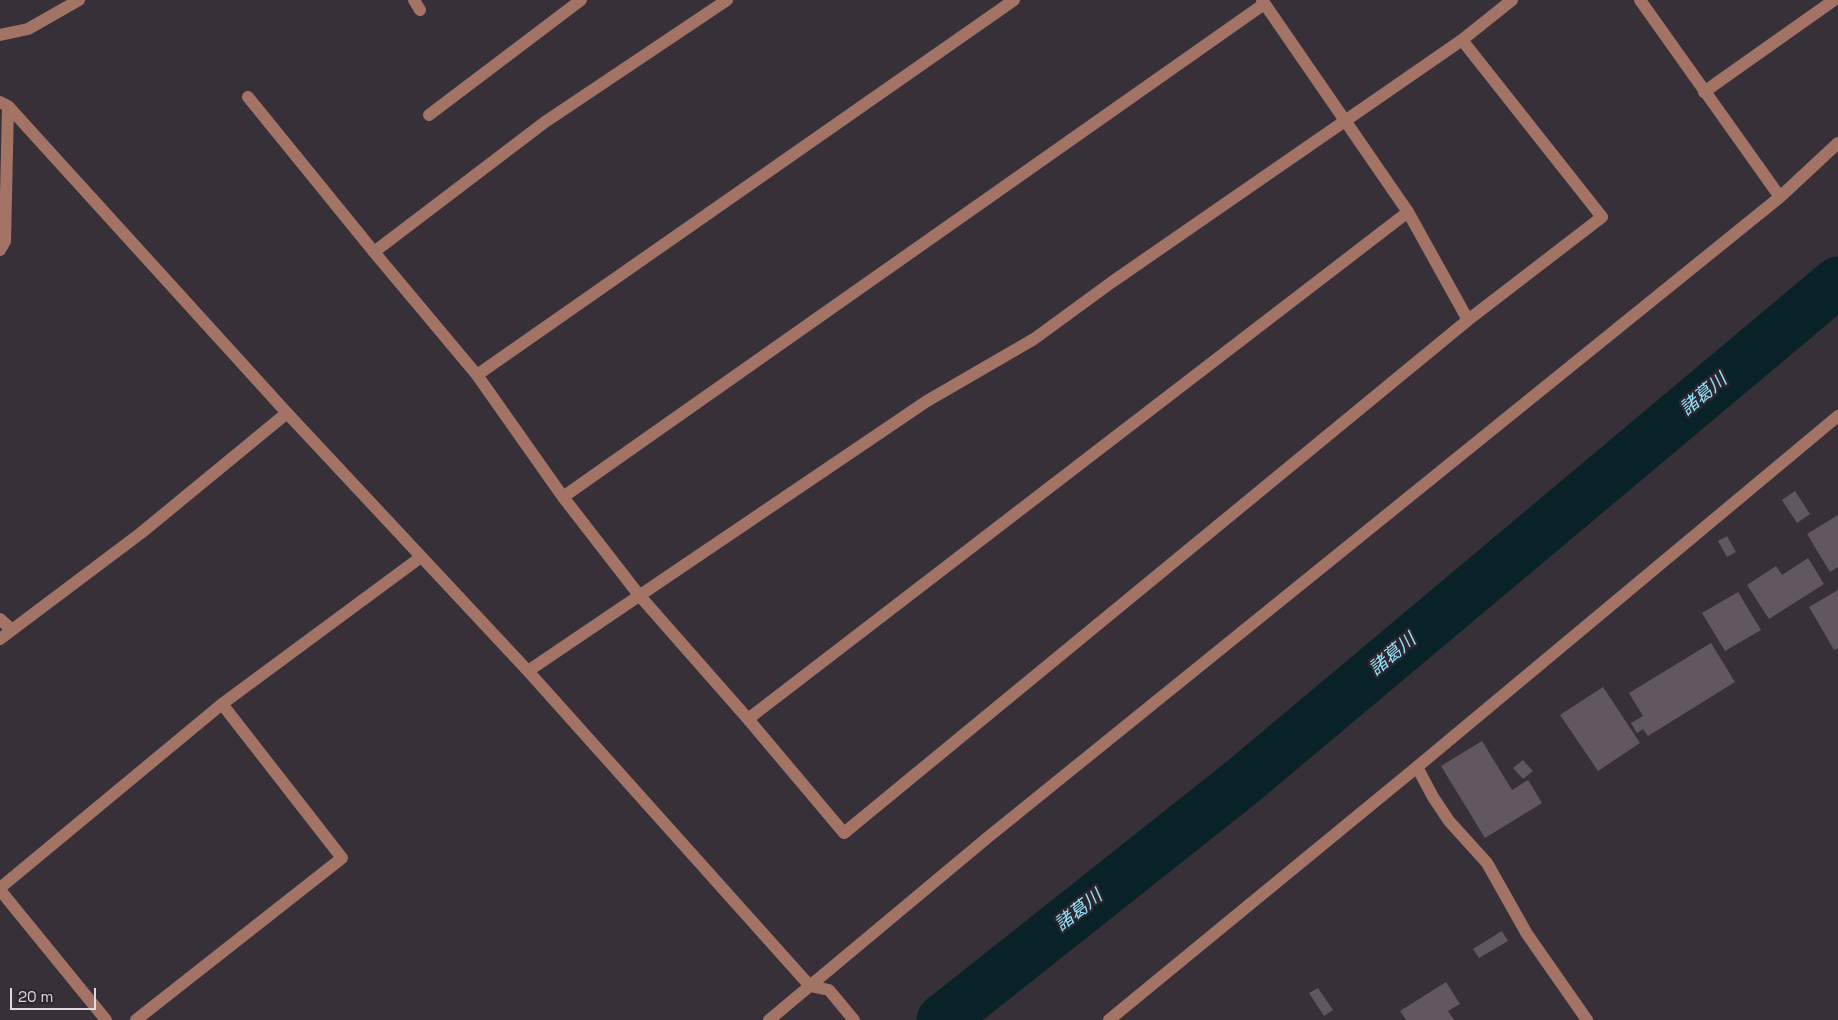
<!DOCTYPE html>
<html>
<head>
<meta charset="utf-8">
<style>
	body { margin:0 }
	#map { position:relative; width:1838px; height:1020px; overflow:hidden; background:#383039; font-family:"Space Grotesk",sans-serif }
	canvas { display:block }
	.scale { position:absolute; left:10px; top:988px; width:86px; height:22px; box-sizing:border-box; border:2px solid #dfdadf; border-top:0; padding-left:6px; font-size:15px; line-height:18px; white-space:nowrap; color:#dfdadf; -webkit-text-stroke:4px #2e262f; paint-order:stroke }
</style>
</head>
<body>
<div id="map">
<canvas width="1838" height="1020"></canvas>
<div class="scale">20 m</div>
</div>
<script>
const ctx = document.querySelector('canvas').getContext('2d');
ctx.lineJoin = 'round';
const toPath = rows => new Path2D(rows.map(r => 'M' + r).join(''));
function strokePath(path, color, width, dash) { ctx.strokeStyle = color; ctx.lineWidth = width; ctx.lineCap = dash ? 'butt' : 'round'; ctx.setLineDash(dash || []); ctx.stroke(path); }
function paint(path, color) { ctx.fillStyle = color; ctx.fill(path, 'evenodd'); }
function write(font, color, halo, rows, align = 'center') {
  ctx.font = font + ' "Space Grotesk","Noto Sans JP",sans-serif'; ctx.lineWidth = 5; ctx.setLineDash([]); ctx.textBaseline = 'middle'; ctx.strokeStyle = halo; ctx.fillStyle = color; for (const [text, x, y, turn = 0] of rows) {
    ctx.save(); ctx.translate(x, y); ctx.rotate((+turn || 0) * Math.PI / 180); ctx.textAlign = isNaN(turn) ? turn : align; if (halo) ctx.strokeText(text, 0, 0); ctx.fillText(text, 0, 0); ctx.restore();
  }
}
strokePath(toPath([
	[942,1020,1242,782,1838,282]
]), '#092228', 51);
paint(toPath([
	[1795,491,1810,514,1797,523,1782,500],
	[1838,515,1838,567,1830,572,1807,534],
	[1727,536,1736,552,1727,557,1718,541],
	[1808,558,1824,584,1769,619,1747,585,1776,566,1782,575],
	[1838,590,1838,648,1834,650,1809,607],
	[1738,592,1761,630,1725,651,1702,613],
	[1711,643,1735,682,1648,736,1643,729,1637,733,1631,723,1643,716,1629,693],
	[1603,687,1640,743,1598,771,1560,715],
	[1482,741,1512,790,1528,780,1542,803,1485,838,1441,766],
	[1523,760,1533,771,1523,779,1513,768],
	[1502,931,1508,941,1479,958,1473,949],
	[1446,982,1460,1004,1448,1011,1454,1020,1406,1020,1400,1011],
	[1318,988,1333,1010,1324,1016,1309,993]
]), '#605761');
strokePath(toPath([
	[414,0,420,10],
	[1262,0,1408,212,1468,320],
	[1640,0,1780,197],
	[0,35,28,29,79,0],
	[1704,92,1834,0],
	[248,97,374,252,477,375,563,497,639,595,748,719,844,833,1468,320,1602,217,1462,40],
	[0,102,8,106,287,413,528,671,810,986,829,990,854,1020],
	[429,115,581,0],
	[0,250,5,241,8,106],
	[374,252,545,122,727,0],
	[477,375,1014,0],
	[563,497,1264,4],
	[0,619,12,630],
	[0,639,141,533,287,413],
	[528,671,927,401,1034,339,1112,282,1462,40,1512,0],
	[748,719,1408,212],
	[1417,767,1433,797,1449,821,1487,863,1527,934,1587,1020],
	[0,888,222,704,421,557],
	[0,890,106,1020],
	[136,1020,342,858,222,704],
	[769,1020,987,838,1780,197,1838,143],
	[1109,1020,1417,767,1838,416]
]), '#a37466', 12);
write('italic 18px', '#91e7fe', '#2e262f', [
	["諸葛川",1704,395,-40],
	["諸葛川",1393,655,-40],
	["諸葛川",1079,911,-38]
]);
</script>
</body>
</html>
